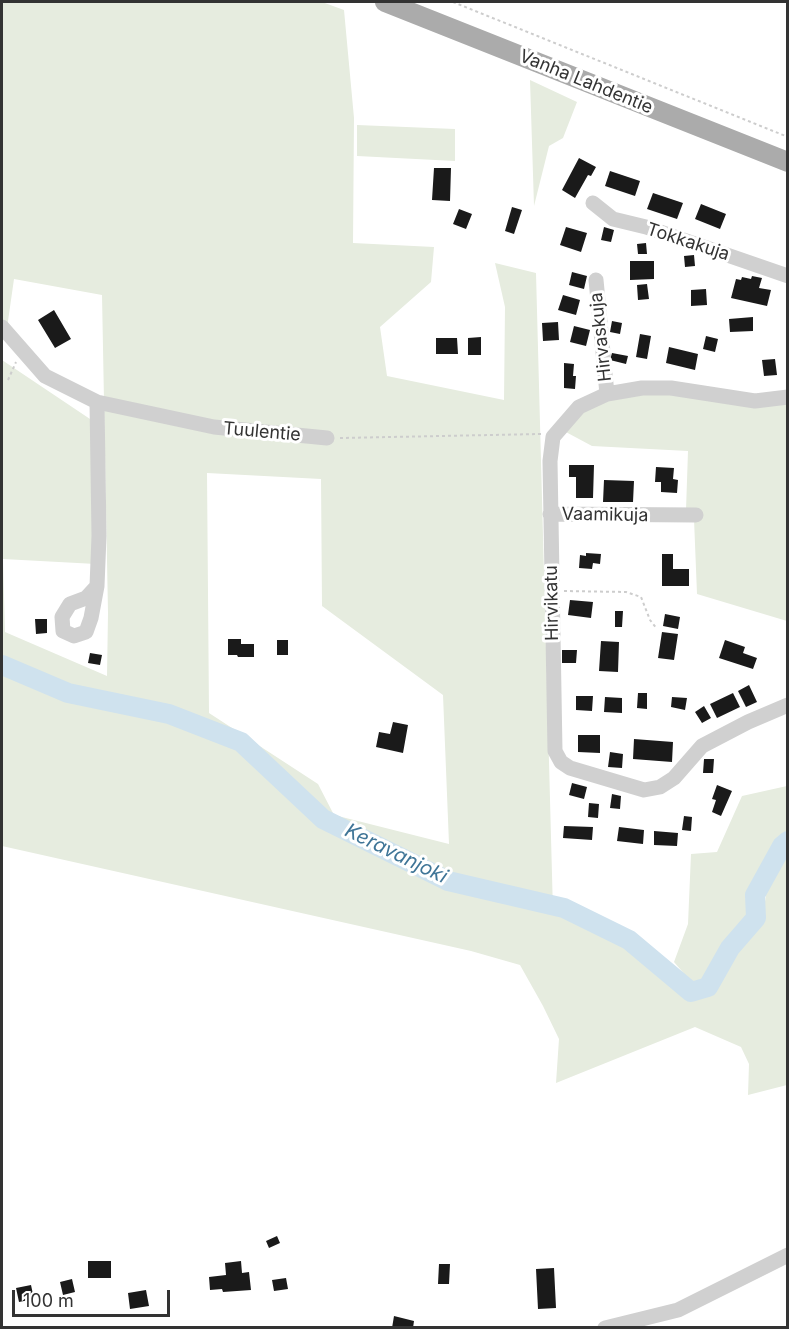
<!DOCTYPE html>
<html>
<head>
<meta charset="utf-8">
<style>
	body { margin:0 }
	#map { position:relative; width:789px; height:1329px; overflow:hidden; background:#fff; font-family:Inter,sans-serif }
	canvas { display:block }
	.frame { position:absolute; inset:0; border:3px solid #333; pointer-events:none }
	.scale { position:absolute; left:12px; top:1290px; width:158px; height:27px; box-sizing:border-box; border:3px solid #333; border-top:0; padding-left:8px; font-size:18px; line-height:21px; white-space:nowrap; color:#333; -webkit-text-stroke:4px #fff; paint-order:stroke }
</style>
</head>
<body>
<div id="map">
<canvas width="789" height="1329"></canvas>
<div class="frame"></div>
<div class="scale">100 m</div>
</div>
<script>
const ctx = document.querySelector('canvas').getContext('2d');
ctx.lineJoin = 'round';
function paint(path, color) { ctx.fillStyle = color; ctx.fill(path, 'evenodd'); }
const toPath = rows => new Path2D(rows.map(r => 'M' + r).join(''));
function strokePath(path, color, width, dash) { ctx.strokeStyle = color; ctx.lineWidth = width; ctx.lineCap = dash ? 'butt' : 'round'; ctx.setLineDash(dash || []); ctx.stroke(path); }
function write(font, color, halo, rows, align = 'center') {
  ctx.font = font + ' Inter,sans-serif'; ctx.lineWidth = 6; ctx.setLineDash([]); ctx.textBaseline = 'middle'; ctx.strokeStyle = halo; ctx.fillStyle = color; for (const [text, x, y, turn = 0] of rows) {
    ctx.save(); ctx.translate(x, y); ctx.rotate((+turn || 0) * Math.PI / 180); ctx.textAlign = isNaN(turn) ? turn : align; if (halo) ctx.strokeText(text, 0, 0); ctx.fillText(text, 0, 0); ctx.restore();
  }
}
paint(toPath([
	[2,2,322,2,344,10,354,118,353,243,434,247,431,282,380,327,387,376,504,400,505,307,495,263,536,273,553,912,623,946,689,998,714,991,742,946,763,919,766,893,787,854,787,1085,748,1095,749,1064,741,1047,695,1027,556,1083,559,1039,543,1006,520,965,471,951,2,846,2,484,3,483,2,360,93,421,96,564,3,559,5,632,107,676,108,613,102,295,14,279,7,328,2,322],
	[207,473,321,479,322,606,443,695,449,844,334,815,318,784,209,713],
	[530,80,577,102,563,138,549,146,534,206],
	[357,125,455,129,455,161,357,156],
	[644,393,787,404,787,621,697,594,694,519,686,510,688,451,592,446,564,431,582,412,610,398],
	[787,786,787,831,774,842,747,891,746,917,725,944,704,979,693,984,674,962,688,924,691,854,717,852,742,796]
]), '#e6ecdf');
strokePath(toPath([
	[2,665,68,693,169,714,241,742,323,819,448,881,564,908,629,940,691,992,708,987,730,948,756,918,755,895,782,846,788,841]
]), '#cfe2ee', 20);
paint(toPath([
	[579,158,596,167,591,176,588,175,575,198,562,190],
	[434,168,451,168,450,201,432,200],
	[610,171,640,181,635,196,605,186],
	[653,193,683,203,677,219,647,209],
	[701,204,726,214,720,229,695,219],
	[512,207,522,210,514,234,505,231],
	[459,209,472,214,466,229,453,224],
	[566,227,587,233,581,252,560,245],
	[604,227,614,230,611,242,601,240],
	[646,243,647,254,638,254,637,244],
	[694,255,695,266,685,267,684,256],
	[630,261,654,261,654,279,630,280],
	[572,272,587,276,584,289,569,285],
	[752,276,762,278,759,288,771,290,767,306,731,298,736,279,741,280,742,277,751,279],
	[647,284,649,299,638,300,637,285],
	[706,289,707,305,691,306,691,290],
	[563,295,580,300,576,315,558,310],
	[54,310,71,339,55,348,38,320],
	[753,317,753,331,730,332,729,319],
	[612,321,622,323,620,334,610,332],
	[558,322,559,340,543,341,542,323],
	[574,326,590,330,586,346,570,342],
	[640,334,651,336,647,359,636,357],
	[706,336,718,339,715,352,703,349],
	[481,337,481,355,468,355,468,338],
	[436,338,457,338,458,354,436,354],
	[669,347,698,354,695,370,666,363],
	[612,353,628,356,626,364,610,360],
	[775,359,777,375,764,376,762,360],
	[564,363,574,364,573,376,576,376,575,389,564,388],
	[569,465,594,465,593,498,576,498,576,477,569,477],
	[656,467,674,468,673,479,678,480,677,493,661,492,661,482,655,482],
	[604,480,634,481,633,502,603,502],
	[586,553,601,554,600,564,593,563,592,569,579,568,580,555,586,556],
	[662,554,673,554,673,569,689,569,689,586,662,586],
	[570,600,593,602,591,618,568,615],
	[615,611,623,611,622,627,615,627],
	[665,614,680,617,678,629,663,626],
	[35,619,47,619,47,633,36,634],
	[662,632,678,634,674,660,658,658],
	[228,639,241,639,241,644,254,644,254,657,238,657,237,655,228,655],
	[277,640,288,640,288,655,277,655],
	[725,640,745,647,743,653,757,658,753,669,719,658],
	[601,641,619,642,618,672,599,671],
	[562,650,577,650,576,663,562,663],
	[90,653,102,655,100,665,88,663],
	[749,685,757,702,746,707,738,691],
	[638,693,647,693,647,709,637,708],
	[733,693,740,707,717,718,710,704],
	[576,696,593,696,592,711,576,710],
	[605,697,622,698,622,713,604,712],
	[672,697,687,698,685,710,671,707],
	[704,706,711,718,702,723,695,712],
	[393,722,408,725,403,753,376,747,379,732,390,734],
	[578,735,600,735,600,753,578,752],
	[634,739,673,742,672,762,633,759],
	[610,752,623,754,622,768,608,767],
	[704,759,714,759,713,773,703,773],
	[572,783,587,787,584,799,569,795],
	[717,785,732,791,721,816,712,812,716,800,712,799],
	[612,794,621,796,620,809,610,808],
	[589,803,599,804,598,818,588,817],
	[684,816,692,817,691,831,682,830],
	[564,826,593,827,592,840,563,838],
	[619,827,644,830,643,844,617,841],
	[654,831,678,833,677,846,654,845],
	[277,1236,280,1243,269,1248,266,1241],
	[88,1261,111,1261,111,1278,88,1278],
	[241,1261,242,1273,249,1272,251,1290,223,1292,222,1289,210,1290,209,1277,226,1275,225,1263],
	[439,1264,450,1264,449,1284,438,1284],
	[554,1268,556,1308,538,1309,536,1269],
	[286,1278,288,1289,274,1291,272,1280],
	[72,1279,75,1292,63,1295,60,1282],
	[31,1285,34,1299,19,1302,16,1288],
	[146,1290,149,1306,130,1309,128,1293],
	[394,1316,414,1321,413,1328,392,1328]
]), '#1a1a1a');
strokePath(toPath([
	[453,2,788,137],
	[8,380,16,362],
	[340,438,541,434],
	[564,591,626,592,641,597,650,620,657,629]
]), '#cdcdcd', 2, [3, 3]);
strokePath(toPath([
	[593,203,613,219,646,227,788,276],
	[596,280,607,394],
	[2,327,45,376,97,402,214,427,327,438],
	[788,397,755,401,671,388,642,388,607,394,579,407,553,437,550,461,555,751,561,762,570,768,644,790,660,787,674,778,702,746,748,722,788,705],
	[550,514,696,515],
	[97,586,91,618,86,632,74,636,63,631,62,617,70,604,86,598,97,586,99,536,97,402],
	[605,1328,678,1310,788,1255]
]), '#d0d0d0', 15);
strokePath(toPath([
	[385,2,788,162]
]), '#ababab', 20);
write('18px', '#333', '#fff', [
	["Vanha Lahdentie",586,82,22],
	["Tokkakuja",688,242,18],
	["Hirvaskuja",601,337,-96],
	["Tuulentie",262,432,5],
	["Vaamikuja",605,515,1],
	["Hirvikatu",552,603,-91]
]);
write('italic 20px', '#3f7597', '#fff', [
	["Keravanjoki",396,854,26]
]);
</script>
</body>
</html>
